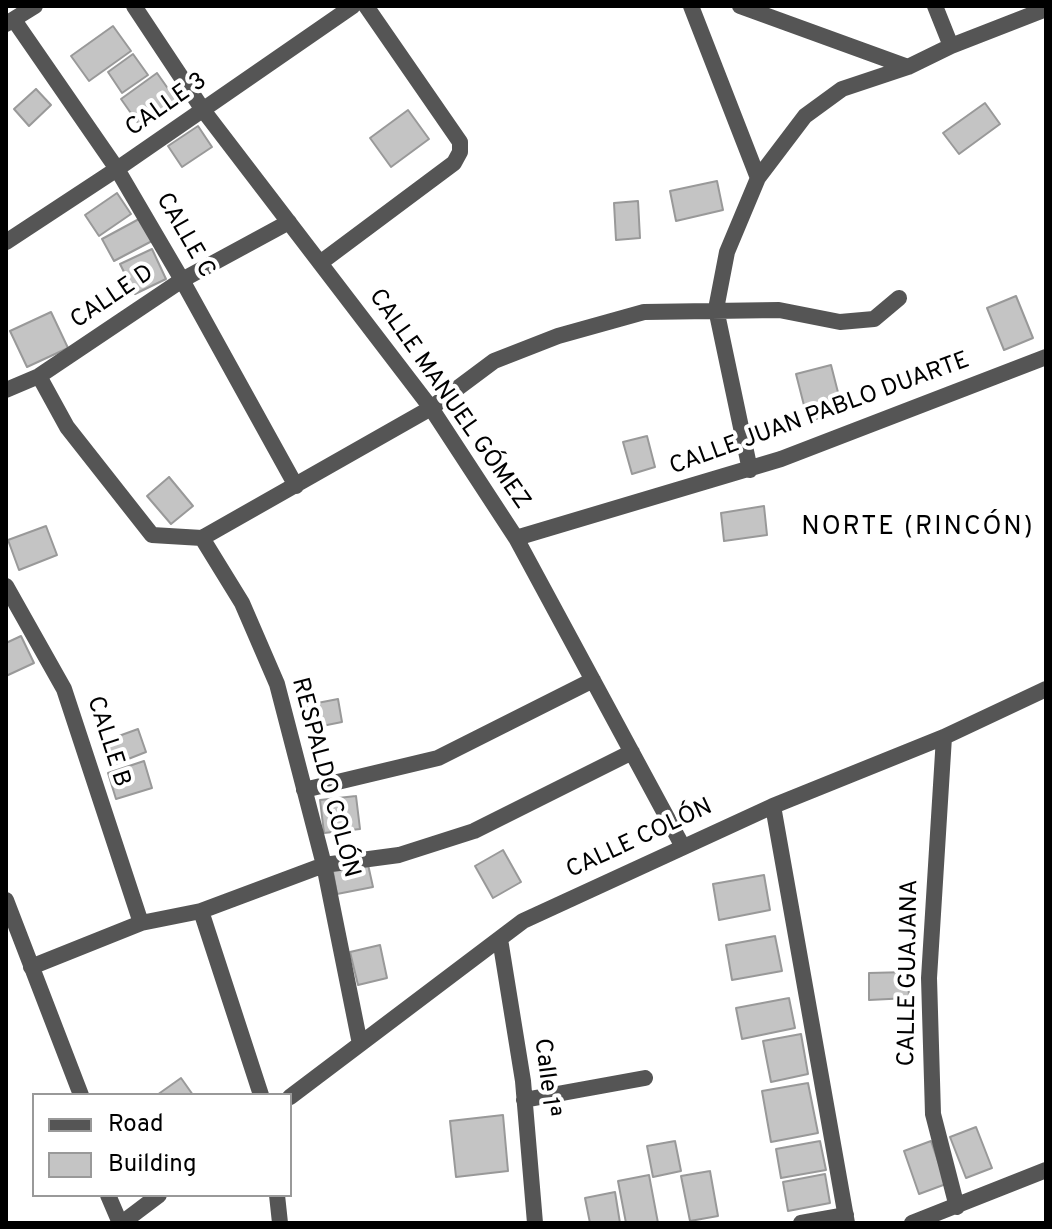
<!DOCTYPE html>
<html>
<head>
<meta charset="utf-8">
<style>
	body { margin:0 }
	#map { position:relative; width:1052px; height:1229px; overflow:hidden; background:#fff; font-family:Overpass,sans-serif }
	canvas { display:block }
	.frame { position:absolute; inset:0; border:8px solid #000; pointer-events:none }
	.legend { position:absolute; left:32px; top:1093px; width:260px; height:104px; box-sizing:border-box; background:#fff; border:2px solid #999; margin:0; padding:10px 14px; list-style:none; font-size:24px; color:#000 }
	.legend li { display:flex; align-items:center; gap:16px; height:40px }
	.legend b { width:40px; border:2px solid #999 }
</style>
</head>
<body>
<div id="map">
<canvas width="1052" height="1229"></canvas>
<div class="frame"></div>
<ul class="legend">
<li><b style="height:10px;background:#555"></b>Road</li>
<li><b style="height:22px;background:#c4c4c4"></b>Building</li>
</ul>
</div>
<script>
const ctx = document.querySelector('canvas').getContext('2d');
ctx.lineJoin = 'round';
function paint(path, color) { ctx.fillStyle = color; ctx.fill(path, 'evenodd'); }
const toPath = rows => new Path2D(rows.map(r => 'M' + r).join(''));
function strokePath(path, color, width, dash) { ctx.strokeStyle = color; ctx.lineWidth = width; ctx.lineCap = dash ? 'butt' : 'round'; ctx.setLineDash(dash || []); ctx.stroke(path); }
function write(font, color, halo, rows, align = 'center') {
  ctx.font = font + ' Overpass,sans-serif'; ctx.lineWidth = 8; ctx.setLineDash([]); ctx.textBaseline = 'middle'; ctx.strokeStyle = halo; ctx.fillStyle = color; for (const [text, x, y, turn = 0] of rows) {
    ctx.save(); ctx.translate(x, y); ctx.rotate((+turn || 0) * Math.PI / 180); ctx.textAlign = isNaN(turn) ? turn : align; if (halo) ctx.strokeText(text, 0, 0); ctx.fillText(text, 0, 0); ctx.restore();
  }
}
const building = toPath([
	[113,26,131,51,89,81,71,56,113,26],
	[133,54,148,75,122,93,108,72,133,54],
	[157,73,176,100,140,126,121,99,157,73],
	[36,89,51,105,29,126,14,109,36,89],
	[985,103,1000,124,959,154,943,133,985,103],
	[408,110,429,139,391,167,370,138,408,110],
	[198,126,212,147,182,167,168,146,198,126],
	[717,181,723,210,676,221,670,191,717,181],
	[117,193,131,214,99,236,85,215,117,193],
	[638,201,640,238,616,240,614,203,638,201],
	[139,219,152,241,114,261,102,239,139,219],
	[152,249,166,279,135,294,120,264,152,249],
	[1016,296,1033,338,1004,350,987,308,1016,296],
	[51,312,68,348,27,367,10,331,51,312],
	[831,365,843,412,808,421,796,374,831,365],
	[647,436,655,467,632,474,623,442,647,436],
	[169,477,193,506,171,524,147,496,169,477],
	[764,506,767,535,724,541,721,513,764,506],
	[46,526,57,555,19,570,8,540,46,526],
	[21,636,34,663,6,676,6,643,21,636],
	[338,699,342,722,312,728,307,705,338,699],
	[138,729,146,752,113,765,105,741,138,729],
	[144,761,152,788,116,799,108,773,144,761],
	[356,796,360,829,324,833,320,800,356,796],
	[503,850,521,882,493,898,475,866,503,850],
	[367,860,373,887,337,894,332,866,367,860],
	[764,875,770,910,719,920,713,884,764,875],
	[775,936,782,971,732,980,726,945,775,936],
	[380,945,387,978,358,985,350,952,380,945],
	[908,972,909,998,869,1000,869,973,908,972],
	[789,998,795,1028,742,1039,736,1008,789,998],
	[801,1034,808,1074,771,1082,763,1041,801,1034],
	[181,1078,193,1095,157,1095,181,1078],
	[808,1083,818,1133,771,1142,762,1091,808,1083],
	[503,1115,508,1171,456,1177,450,1121,503,1115],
	[976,1127,992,1168,966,1178,950,1137,976,1127],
	[675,1141,681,1171,653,1177,647,1146,675,1141],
	[820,1141,826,1170,781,1178,776,1149,820,1141],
	[931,1141,946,1184,919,1194,904,1151,931,1141],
	[710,1171,718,1216,690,1221,681,1176,710,1171],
	[825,1174,830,1203,788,1211,783,1182,825,1174],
	[649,1175,658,1223,626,1223,618,1181,649,1175],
	[615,1192,620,1223,590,1223,585,1198,615,1192]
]);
paint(building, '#c4c4c4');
strokePath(building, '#999', 2);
strokePath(toPath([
	[134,6,203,110,431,408,516,538,683,847],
	[691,6,758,178],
	[740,6,908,67],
	[935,6,951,46],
	[14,20,117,169,182,280,296,486],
	[6,24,35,6],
	[6,242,117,169,353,6],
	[320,263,454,163,460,152,460,142,366,6],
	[39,376,67,427,152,535,202,538,431,408,494,361,558,336,644,312,779,310,840,322,874,319,899,298],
	[6,390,39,376,182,280,289,222],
	[750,470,716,309,727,252,758,178,805,116,842,89,908,67,951,46,1046,9],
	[202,538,242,603,277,684,324,865,360,1044],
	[516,538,781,459,1046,357],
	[6,586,64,689,141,923],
	[944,737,929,978,933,1114,957,1207],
	[304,790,438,758,593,680],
	[773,806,847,1223],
	[6,900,81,1095],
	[201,911,324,865,399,855,474,831,632,752],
	[500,939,523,1081,535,1223],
	[31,967,141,923,201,911,261,1095],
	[290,1097,523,921,773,806,944,737,1046,689],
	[524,1100,645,1078],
	[108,1195,120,1223],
	[277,1195,280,1223],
	[122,1223,159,1195],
	[801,1223,846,1215],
	[912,1223,1046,1170]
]), '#555', 16);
write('24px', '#000', '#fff', [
	["CALLE 3",167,106,-35],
	["CALLE C",184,236,60],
	["CALLE D",113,298,-34],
	["CALLE MANUEL GÓMEZ",448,400,55],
	["CALLE JUAN PABLO DUARTE",820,415,-20],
	["CALLE B",107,742,72],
	["RESPALDO COLÓN",324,778,75],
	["CALLE COLÓN",640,840,-25],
	["CALLE GUAJANA",910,973,-89],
	["Calle 1ª",545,1078,83]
]);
ctx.letterSpacing = '2px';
write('26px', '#000', '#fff', [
	["NORTE (RINCÓN)",918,529]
]);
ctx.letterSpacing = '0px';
</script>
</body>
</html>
